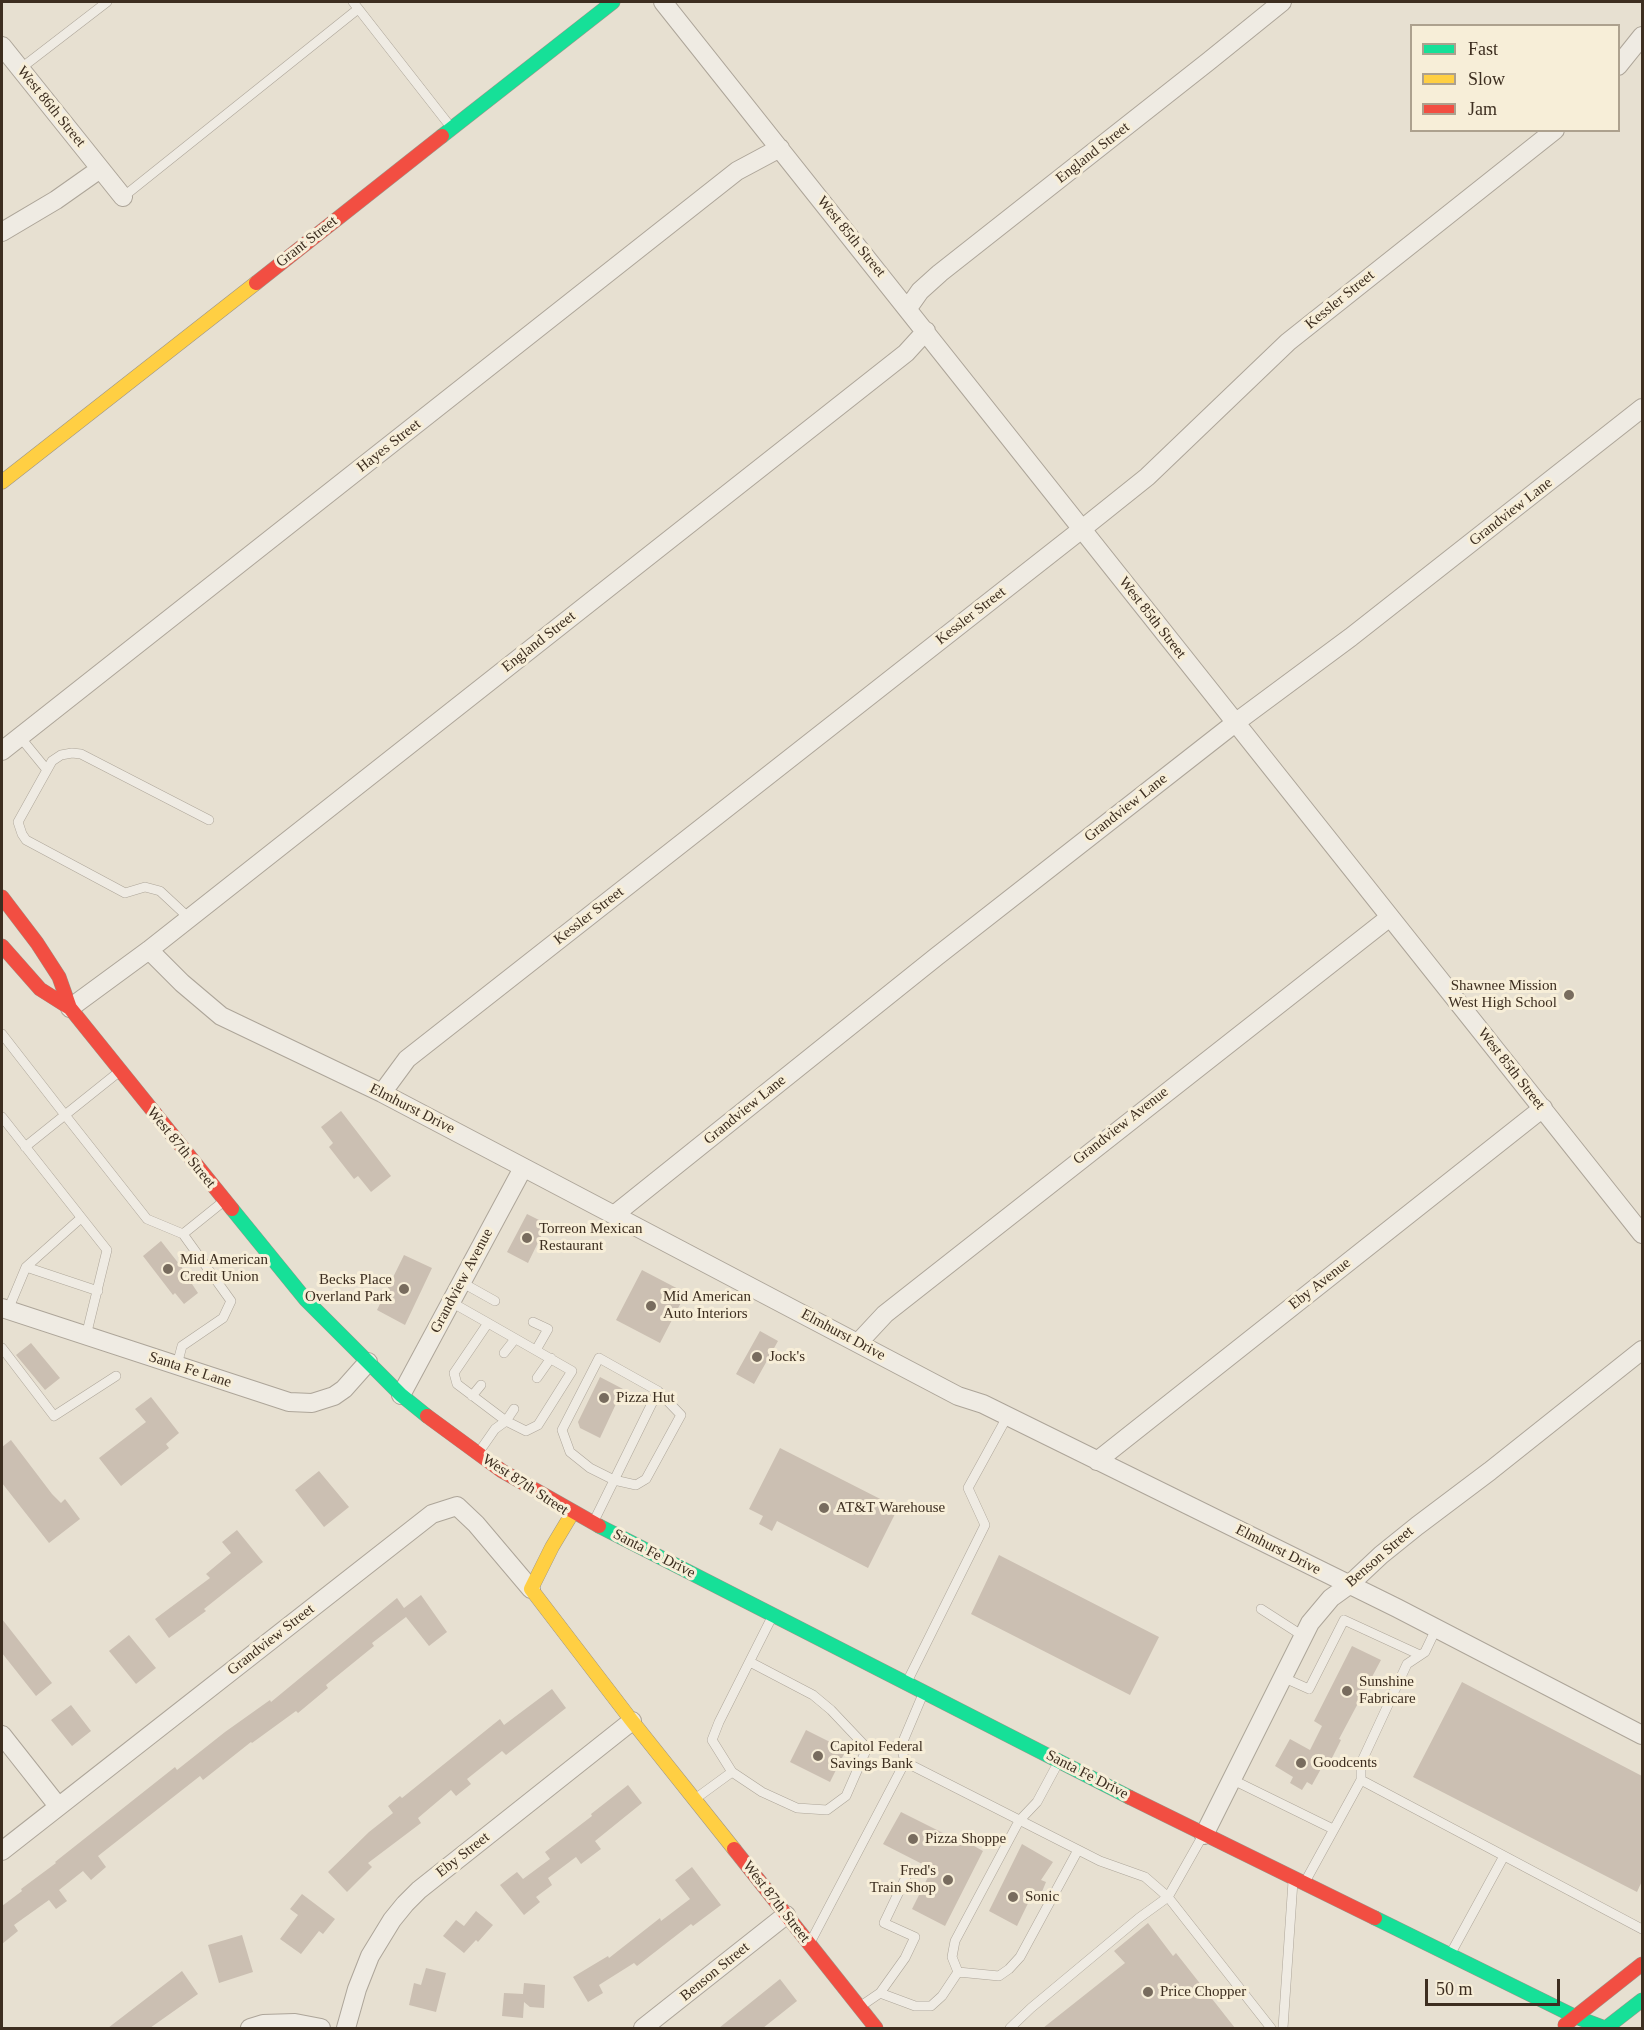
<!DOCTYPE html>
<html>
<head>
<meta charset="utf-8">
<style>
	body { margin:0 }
	#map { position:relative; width:1644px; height:2030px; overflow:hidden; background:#e7e0d1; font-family:"Times New Roman",serif }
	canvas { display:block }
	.frame { position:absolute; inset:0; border:3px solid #3d2e20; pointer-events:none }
	.legend { position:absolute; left:1410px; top:24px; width:210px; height:108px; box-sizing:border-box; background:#f7eed8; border:2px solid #ada18e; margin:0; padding:8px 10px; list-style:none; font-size:18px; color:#3d2e20 }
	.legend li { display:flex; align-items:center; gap:12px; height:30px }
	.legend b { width:30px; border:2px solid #ada18e }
	.scale { position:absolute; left:1425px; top:1979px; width:135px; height:27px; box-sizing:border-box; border:3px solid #3d2e20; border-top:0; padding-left:8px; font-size:18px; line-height:21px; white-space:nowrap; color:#3d2e20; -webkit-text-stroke:4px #f7eed8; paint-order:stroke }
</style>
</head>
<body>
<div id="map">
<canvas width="1644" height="2030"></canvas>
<div class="frame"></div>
<ul class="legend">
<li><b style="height:8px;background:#16e098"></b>Fast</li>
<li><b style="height:8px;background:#ffcf43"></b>Slow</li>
<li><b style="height:8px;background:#f24e42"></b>Jam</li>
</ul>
<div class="scale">50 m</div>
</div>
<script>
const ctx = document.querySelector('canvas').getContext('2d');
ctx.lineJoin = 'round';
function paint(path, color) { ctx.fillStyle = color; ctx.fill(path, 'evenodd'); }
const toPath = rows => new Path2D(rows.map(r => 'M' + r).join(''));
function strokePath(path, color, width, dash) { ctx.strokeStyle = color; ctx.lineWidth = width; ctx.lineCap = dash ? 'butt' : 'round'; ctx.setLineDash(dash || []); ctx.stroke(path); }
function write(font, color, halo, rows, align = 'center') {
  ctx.font = font + ' "Times New Roman",serif'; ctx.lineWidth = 6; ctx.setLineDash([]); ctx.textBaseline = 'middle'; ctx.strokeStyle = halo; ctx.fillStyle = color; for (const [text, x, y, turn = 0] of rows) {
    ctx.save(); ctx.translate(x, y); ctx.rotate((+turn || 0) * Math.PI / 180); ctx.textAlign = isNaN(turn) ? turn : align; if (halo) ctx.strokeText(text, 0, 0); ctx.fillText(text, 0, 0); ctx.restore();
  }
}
paint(toPath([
	[341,1111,391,1176,371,1192,358,1176,354,1179,329,1147,333,1143,321,1127],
	[527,1214,547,1224,528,1263,507,1252],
	[161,1241,194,1283,192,1284,198,1293,184,1304,175,1293,173,1295,143,1256],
	[404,1255,432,1268,405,1325,377,1310],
	[642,1270,686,1293,660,1343,616,1320],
	[760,1331,778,1341,754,1384,736,1374],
	[31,1343,60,1378,45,1390,16,1355],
	[600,1377,623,1389,600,1438,580,1428,578,1422],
	[151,1397,179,1433,166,1444,169,1448,121,1486,99,1458,146,1422,135,1409],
	[11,1440,52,1494,61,1503,65,1499,80,1519,49,1543,2,1483,2,1447],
	[780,1448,898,1508,868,1568,777,1521,772,1531,759,1524,763,1516,749,1509],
	[319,1471,349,1507,324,1527,295,1490],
	[237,1530,263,1562,204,1609,206,1611,169,1638,155,1619,210,1578,206,1574,231,1553,222,1542],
	[999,1555,1159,1637,1130,1695,971,1614],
	[421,1595,447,1632,429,1646,406,1617,372,1643,374,1646,326,1685,328,1688,298,1713,296,1711,252,1743,251,1742,203,1780,200,1776,98,1856,106,1867,91,1880,83,1871,59,1890,67,1901,56,1909,49,1900,14,1925,18,1931,2,1944,2,1906,22,1891,21,1889,56,1863,55,1862,175,1767,177,1770,225,1732,270,1700,271,1702,397,1598,404,1608],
	[2,1619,52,1683,36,1696,2,1653],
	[129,1635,156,1668,136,1684,109,1651],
	[1352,1646,1381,1660,1339,1739,1341,1740,1331,1760,1327,1758,1312,1785,1307,1782,1302,1790,1290,1783,1293,1777,1275,1766,1290,1739,1310,1750,1322,1726,1314,1721],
	[1462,1682,1642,1776,1642,1881,1637,1892,1413,1777],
	[552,1689,566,1708,506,1755,502,1751,467,1779,471,1784,456,1796,451,1790,418,1818,421,1823,368,1863,372,1867,347,1892,328,1872,369,1832,393,1813,388,1806,400,1796,402,1798,500,1719,504,1725],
	[71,1705,91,1731,72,1746,51,1720],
	[806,1730,846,1750,830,1782,790,1762],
	[628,1785,642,1803,595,1841,601,1849,581,1864,576,1857,548,1878,552,1885,536,1897,540,1902,524,1915,500,1885,517,1872,523,1879,550,1859,545,1852,592,1816,591,1814],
	[901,1812,949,1836,951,1833,983,1851,945,1926,912,1909,932,1869,883,1844],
	[1022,1844,1053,1862,1041,1880,1046,1882,1039,1899,1032,1895,1017,1926,989,1911],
	[692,1867,721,1905,693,1926,691,1924,637,1966,634,1963,599,1985,603,1993,588,2002,573,1977,608,1956,609,1958,660,1918,661,1921,690,1899,675,1880],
	[302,1894,335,1919,323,1934,319,1931,301,1954,280,1939,298,1915,290,1909],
	[476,1911,493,1925,478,1942,476,1940,464,1953,443,1936,456,1920,464,1926],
	[1148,1923,1173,1956,1176,1953,1235,2028,1043,2028,1125,1963,1114,1951],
	[242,1935,253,1972,219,1983,208,1945],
	[426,1968,446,1973,436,2012,409,2005,414,1983,421,1985],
	[182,1971,198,1994,150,2028,108,2028],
	[780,1979,797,2001,763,2028,719,2028],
	[524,1983,545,1985,544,2008,530,2007,524,2002,523,2018,502,2016,504,1993,523,1994]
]), '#cbbfb2');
const lane = toPath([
	[353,2,450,126],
	[20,69,107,2],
	[123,197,358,9],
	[20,737,47,770],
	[189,918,160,891,145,887,125,893,26,840,22,834,18,822,52,761,61,755,72,753,81,754,209,820],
	[2,1034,65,1115,120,1071],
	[2,1117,107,1250,86,1336],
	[25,1147,65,1115,147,1219,183,1234,224,1201],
	[26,1267,98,1291],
	[461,1282,495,1301],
	[451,1302,488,1323,454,1373,457,1384,506,1421,495,1429,479,1452],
	[8,1310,26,1267,81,1218],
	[533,1322,548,1329,536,1350],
	[488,1323,572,1371,538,1425,526,1431,506,1421,514,1409],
	[2,1348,54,1416,116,1376],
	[504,1353,515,1339],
	[599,1358,658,1391,681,1415,646,1479,636,1485,614,1480,590,1468,570,1452,562,1430,599,1358],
	[177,1365,182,1346,223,1318,231,1301,183,1234],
	[537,1378,551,1358],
	[472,1396,481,1385],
	[594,1521,658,1391],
	[1261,1609,1303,1636],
	[750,1662,813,1695,831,1710,867,1748],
	[1282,1677,1309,1689,1344,1620,1420,1655],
	[907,1682,985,1525,968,1488,1007,1417],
	[867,1748,901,1746],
	[905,1762,901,1746,923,1694],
	[732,1772,762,1792,797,1808,827,1810,846,1796,867,1748],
	[1231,1779,1333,1829],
	[1361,1780,1642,1929],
	[695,1799,732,1772,712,1740,719,1722,772,1617],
	[1305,1882,1361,1780,1361,1763,1407,1664,1425,1652,1436,1629],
	[811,1941,905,1762,1100,1861,1145,1877,1168,1897,1271,2028],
	[1451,1953,1504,1856],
	[958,1972,999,1976,1009,1969,1020,1957,1078,1850],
	[880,1993,915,2006,931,2006,942,1996,958,1972,952,1957,955,1941,1019,1821,1037,1802,1058,1763],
	[861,2006,880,1993,905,1958,915,1937,884,1923,906,1877],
	[1010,2028,1031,2008,1139,1918,1168,1897,1202,1837],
	[1283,2028,1293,1881]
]);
const street = toPath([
	[663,2,1642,1234],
	[2,46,123,197],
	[1618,66,1642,36],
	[2,232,56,200,100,169],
	[908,308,920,291,940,273,1209,61,1282,2],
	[2,751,737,171,780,148],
	[149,950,182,983,221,1016,382,1093,958,1396,983,1404,1397,1608,1642,1735],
	[70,1008,149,950,906,353,926,331],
	[382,1093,407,1059,1082,529,1147,477,1288,342,1555,130],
	[614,1215,936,957,1235,723,1351,637,1642,408],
	[2,1308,289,1402,312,1403,334,1396,344,1389,368,1362],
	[858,1343,885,1314,1390,917],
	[401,1395,523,1168],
	[1097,1461,1543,1108],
	[2,1735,58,1806],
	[1204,1835,1310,1623,1331,1598,1349,1585,1381,1555,1417,1526,1490,1471,1642,1350],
	[2,1851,432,1514,457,1506,476,1524,531,1589],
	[250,2028,263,2024,295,2023,321,2028],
	[346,2028,357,1989,370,1956,392,1920,405,1904,419,1890,632,1721],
	[643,2028,786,1915]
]);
const fast = toPath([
	[442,136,613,2],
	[232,1209,306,1300,401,1395,427,1416],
	[599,1526,1129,1797],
	[1375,1918,1576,2017,1605,2028],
	[1606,2028,1642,2000]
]);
const slow = toPath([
	[2,482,256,283],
	[573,1512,552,1547,531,1589,632,1721,734,1849]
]);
const jam = toPath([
	[256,283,442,136],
	[2,897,37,943,59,977,70,1008,232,1209],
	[2,946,40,989,70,1008],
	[427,1416,502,1471,599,1526],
	[1129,1797,1375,1918],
	[734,1849,876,2028],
	[1565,2025,1642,1964]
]);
strokePath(lane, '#ada599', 10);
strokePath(street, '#ada599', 20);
strokePath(fast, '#9c958a', 15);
strokePath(slow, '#9c958a', 15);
strokePath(jam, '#9c958a', 15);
strokePath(lane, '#efebe3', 9);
strokePath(street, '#efebe3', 18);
strokePath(fast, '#16e098', 14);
strokePath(slow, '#ffcf43', 14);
strokePath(jam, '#f24e42', 14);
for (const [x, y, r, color] of [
	[1569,995,6,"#786c5e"],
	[527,1238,6,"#786c5e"],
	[168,1269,6,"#786c5e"],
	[404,1289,6,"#786c5e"],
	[651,1306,6,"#786c5e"],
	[757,1357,6,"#786c5e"],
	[604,1398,6,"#786c5e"],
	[824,1508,6,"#786c5e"],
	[1347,1691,6,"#786c5e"],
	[818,1756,6,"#786c5e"],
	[1301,1763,6,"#786c5e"],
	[913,1839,6,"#786c5e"],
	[948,1880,6,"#786c5e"],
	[1013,1897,6,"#786c5e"],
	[1148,1992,6,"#786c5e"]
]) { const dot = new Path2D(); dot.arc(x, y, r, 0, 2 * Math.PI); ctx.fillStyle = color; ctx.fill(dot); strokePath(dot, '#f7eed8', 2); }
write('15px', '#3d2e20', '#f7eed8', [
	["West 86th Street",51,107,51],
	["England Street",1093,153,-38],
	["West 85th Street",851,237,51],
	["Grant Street",307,242,-38],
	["Kessler Street",1340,300,-39],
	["Hayes Street",389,446,-38],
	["Grandview Lane",1511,512,-38],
	["Kessler Street",971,616,-38],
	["West 85th Street",1152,618,52],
	["England Street",539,642,-38],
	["Grandview Lane",1126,808,-38],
	["Kessler Street",589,916,-38],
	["West 85th Street",1511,1069,52],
	["Elmhurst Drive",412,1109,27],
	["Grandview Lane",745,1110,-39],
	["Grandview Avenue",1121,1126,-38],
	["West 87th Street",181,1148,51],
	["Grandview Avenue",462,1281,-62],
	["Eby Avenue",1320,1284,-38],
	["Elmhurst Drive",843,1335,28],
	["Santa Fe Lane",190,1370,18],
	["West 87th Street",525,1485,33],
	["Elmhurst Drive",1278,1550,27],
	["Santa Fe Drive",654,1554,27],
	["Benson Street",1380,1557,-41],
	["Grandview Street",271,1640,-38],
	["Santa Fe Drive",1087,1775,27],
	["Eby Street",463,1855,-38],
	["West 87th Street",776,1902,52],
	["Benson Street",715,1972,-39]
]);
write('15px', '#3d2e20', '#f7eed8', [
	["Shawnee Mission",1557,986,"right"],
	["West High School",1557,1003,"right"],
	["Torreon Mexican",539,1229],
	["Restaurant",539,1246],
	["Mid American",180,1260],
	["Credit Union",180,1277],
	["Becks Place",392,1280,"right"],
	["Overland Park",392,1297,"right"],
	["Mid American",663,1297],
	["Auto Interiors",663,1314],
	["Jock's",769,1357],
	["Pizza Hut",616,1398],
	["AT&T Warehouse",836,1508],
	["Sunshine",1359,1682],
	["Fabricare",1359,1699],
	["Capitol Federal",830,1747],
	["Savings Bank",830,1764],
	["Goodcents",1313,1763],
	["Pizza Shoppe",925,1839],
	["Fred's",936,1871,"right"],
	["Train Shop",936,1888,"right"],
	["Sonic",1025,1897],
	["Price Chopper",1160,1992]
], 'left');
</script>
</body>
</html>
